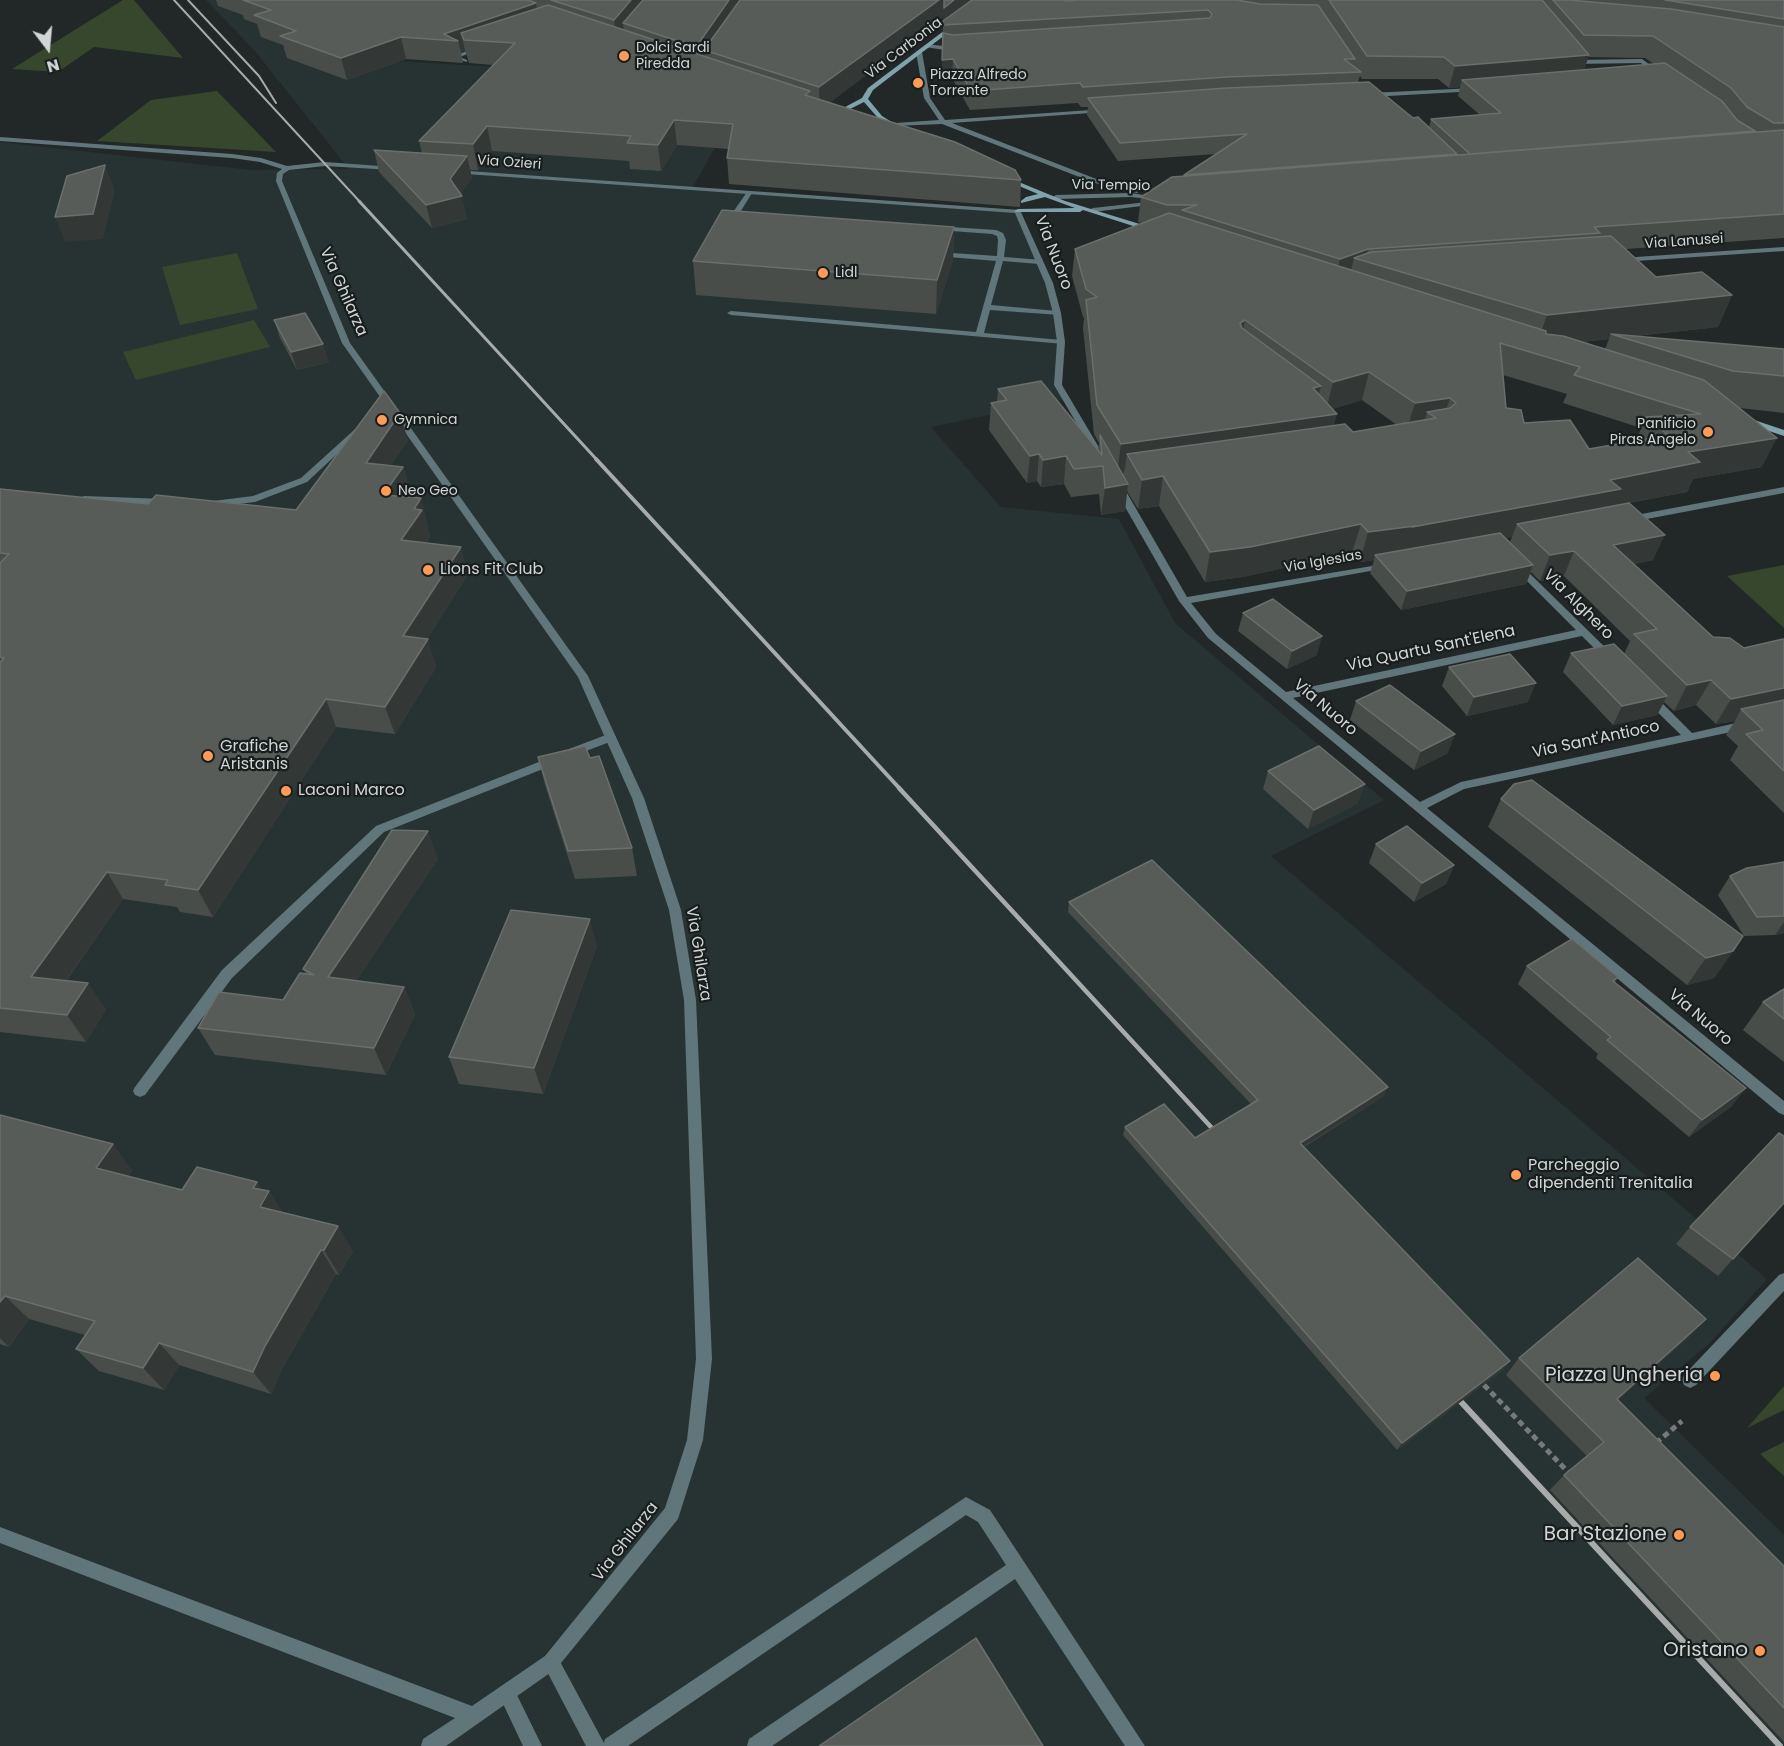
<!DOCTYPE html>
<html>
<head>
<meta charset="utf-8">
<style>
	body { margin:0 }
	#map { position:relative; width:1784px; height:1746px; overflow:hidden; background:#222827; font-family:Poppins,sans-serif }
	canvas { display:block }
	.north { position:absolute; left:18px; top:18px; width:60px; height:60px; -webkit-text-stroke:4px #181e1e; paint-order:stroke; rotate:164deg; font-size:16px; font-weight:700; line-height:24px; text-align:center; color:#d1d5d4 }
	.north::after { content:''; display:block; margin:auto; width:21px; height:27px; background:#d1d5d4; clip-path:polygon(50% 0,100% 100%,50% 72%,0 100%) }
</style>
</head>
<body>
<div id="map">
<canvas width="1784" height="1746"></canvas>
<div class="north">N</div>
</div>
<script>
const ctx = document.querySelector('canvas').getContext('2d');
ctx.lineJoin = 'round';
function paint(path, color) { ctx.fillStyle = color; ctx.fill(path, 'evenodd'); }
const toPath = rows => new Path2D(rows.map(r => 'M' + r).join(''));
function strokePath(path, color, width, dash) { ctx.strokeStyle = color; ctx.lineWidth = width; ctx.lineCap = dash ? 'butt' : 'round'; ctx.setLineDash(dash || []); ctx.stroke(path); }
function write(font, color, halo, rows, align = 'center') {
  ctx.font = font + ' Poppins,sans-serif'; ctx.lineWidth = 4.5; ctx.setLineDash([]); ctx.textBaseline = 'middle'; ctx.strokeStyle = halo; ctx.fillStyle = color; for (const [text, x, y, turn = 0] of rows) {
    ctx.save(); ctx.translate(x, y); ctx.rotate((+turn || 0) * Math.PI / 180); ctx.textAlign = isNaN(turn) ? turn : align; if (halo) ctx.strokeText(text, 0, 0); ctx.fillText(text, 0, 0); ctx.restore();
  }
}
paint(toPath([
	[206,0,442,0,394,61,673,77,742,101,692,188,1018,211,1057,313,1058,385,1067,399,931,427,1001,507,1119,519,1175,623,1384,800,1271,856,1767,1279,1710,1343,1644,1398,1784,1535,1784,1746,0,1746,0,142,252,170,349,169,254,50]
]), '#263332');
paint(toPath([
	[123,0,134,0,183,58,94,47,58,72,12,69],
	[217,91,276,152,97,141,151,100],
	[237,253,258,309,180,325,162,267],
	[254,320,270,347,136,380,123,352],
	[1784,565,1784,628,1727,576],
	[1784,1386,1784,1410,1747,1428],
	[1784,1442,1784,1476,1760,1454]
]), '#37472d');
strokePath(toPath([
	[1484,1385,1571,1475],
	[1656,1443,1682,1421]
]), '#767b7a', 5, [6, 4]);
paint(toPath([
	[747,192,752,193,731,227,725,227,724,225,747,192],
	[935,226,996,230,1003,233,1006,240,1004,257,1042,260,1043,262,1039,264,1003,261,991,305,1057,311,1060,311,1060,315,990,310,984,333,1061,340,1065,342,1064,344,731,315,727,313,731,311,976,332,996,261,937,256,933,254,937,252,997,256,998,240,997,236,992,234,938,230,935,230,935,226],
	[364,421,368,424,367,426,307,482,255,502,213,507,208,504,213,501,253,496,301,478,364,421],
	[84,496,165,499,170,502,165,505,81,501,79,499,84,496],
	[611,733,616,737,615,740,573,756,567,752,569,749,611,733],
	[554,756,558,757,560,760,558,763,384,832,232,978,145,1095,140,1097,135,1095,133,1091,135,1087,222,970,376,826,554,756],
	[966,1497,990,1510,1145,1746,1125,1746,1015,1579,772,1746,747,1746,749,1739,1006,1565,978,1522,966,1515,628,1746,586,1746,542,1662,545,1656,551,1653,557,1656,604,1743,605,1739,966,1497],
	[507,1684,513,1687,542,1746,523,1746,498,1693,501,1687,507,1684]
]), '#60767b');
paint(toPath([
	[927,44,958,48,961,50,958,52,925,47,927,44],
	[477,47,482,48,460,57,467,60,467,62,451,57,477,47],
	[919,50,922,52,930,98,945,120,1106,109,1106,111,1104,112,952,123,1099,180,1140,191,1137,193,1095,183,942,124,894,126,894,124,896,123,939,120,924,98,916,52,919,50],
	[1642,59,1661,73,1661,75,1657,75,1641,63,1574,64,1571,62,1574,60,1642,59],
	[1475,88,1477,91,1370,97,1367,95,1370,93,1475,88],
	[0,137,232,154,261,158,287,166,325,162,394,167,394,169,392,170,325,166,289,170,283,174,282,181,350,343,588,676,644,798,681,910,696,1000,712,1359,703,1440,678,1519,557,1668,446,1746,421,1746,423,1739,455,1718,0,1543,0,1527,472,1706,545,1656,665,1508,687,1440,696,1359,684,1000,669,910,632,798,578,677,342,343,276,181,277,173,282,169,260,162,232,158,0,141,0,137],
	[454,170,1020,210,1053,283,1061,313,1065,342,1062,385,1107,461,1106,463,1100,463,1054,385,1057,342,1053,313,1045,283,1015,213,452,173,451,172,454,170],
	[1131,193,1161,198,1158,200,1131,197,1056,199,1053,197,1056,195,1131,193],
	[1156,201,1159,203,1158,204,1093,212,1089,210,1093,208,1156,201],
	[1784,247,1784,251,1621,262,1617,260,1621,258,1784,247],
	[1118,483,1123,486,1187,597,1390,563,1392,565,1387,568,1191,603,1216,634,1286,692,1576,630,1513,567,1518,564,1521,565,1614,656,1615,658,1614,660,1606,660,1582,636,1293,698,1420,802,1461,782,1681,735,1646,701,1645,698,1650,694,1654,695,1692,733,1745,721,1749,722,1750,725,1745,729,1464,789,1427,808,1784,1101,1784,1115,1779,1113,1208,638,1179,601,1113,486,1118,483],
	[1784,487,1784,493,1631,522,1626,519,1631,516,1784,487],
	[1784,1273,1784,1291,1696,1385,1690,1388,1684,1385,1682,1380,1684,1375,1779,1275,1784,1273]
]), '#60767b');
paint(toPath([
	[953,24,958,25,873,90,868,99,882,116,903,129,903,131,899,131,878,118,864,102,834,117,830,117,830,115,862,98,868,88,953,24],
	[1005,178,1009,178,1065,201,1159,230,1152,232,1083,210,1080,212,1016,212,1014,211,1018,209,1075,208,1045,197,1021,203,1021,201,1026,197,1038,194,1005,180,1005,178],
	[1748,418,1784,430,1784,436,1745,423,1744,421,1748,418]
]), '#80a3ab');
strokePath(toPath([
	[174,0,361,203],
	[188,0,259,76,276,103]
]), '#a7acab', 2);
strokePath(toPath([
	[359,201,598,461]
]), '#a7acab', 3);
strokePath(toPath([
	[596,459,901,790]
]), '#a7acab', 4);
strokePath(toPath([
	[899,788,1222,1139]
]), '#a7acab', 4.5);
strokePath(toPath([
	[1450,1390,1780,1746]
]), '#a7acab', 6);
paint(toPath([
	[216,0,1784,0,1784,238,1626,249,1656,277,1732,295,1718,327,1636,336,1784,349,1784,413,1740,408,1762,467,1693,479,1687,492,1629,503,1653,560,1634,564,1713,637,1744,648,1784,640,1784,813,1730,760,1738,746,1726,735,1735,721,1716,724,1696,705,1674,711,1664,702,1657,715,1613,725,1563,672,1571,653,1624,654,1630,641,1564,576,1540,581,1531,572,1526,584,1401,610,1370,573,1374,560,1360,562,1352,553,1243,577,1205,582,1159,506,1138,509,1127,491,1125,511,1101,515,1099,494,1071,497,1064,484,1041,487,1037,481,1027,483,989,430,991,403,997,402,998,389,1098,450,1099,443,1094,434,1083,328,1084,318,1083,317,1072,276,1075,249,1143,223,1138,222,1141,197,1184,176,1184,175,1216,154,1118,161,1087,115,1088,107,1081,107,1078,103,970,110,952,78,942,79,943,17,829,103,1021,180,1020,207,729,184,727,158,729,149,677,145,661,171,630,169,629,161,492,151,478,170,470,170,472,178,460,194,467,219,432,228,379,172,374,150,422,153,419,141,493,65,469,63,465,50,461,52,463,63,406,59,347,80,287,58,283,45,261,37,257,24,244,19,243,15,218,6],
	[1588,57,1645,58,1654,64,1584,70],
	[1360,76,1362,79,1438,79,1449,88,1460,87,1458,96,1480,115,1431,119,1429,127,1358,82],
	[1609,339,1605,349,1582,342],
	[1503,375,1567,394,1563,403,1641,428,1636,441,1589,449,1524,423,1506,408],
	[1362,400,1397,425,1353,432,1334,425,1332,409],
	[1512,537,1510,542,1506,538],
	[954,227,953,260,936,314,696,295,693,261],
	[274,320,329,362,297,370,280,338],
	[408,440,390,466,403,467,411,494,408,497,428,525,427,527,430,537,426,543,468,574,427,639,436,667,395,734,336,727,213,917,180,912,177,907,123,899,66,981,106,1009,86,1042,0,1032,0,489,148,504,296,510],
	[1243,613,1317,655,1287,669,1238,631],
	[1449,667,1528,702,1467,716,1442,686],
	[1356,701,1448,753,1414,770,1350,720],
	[538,757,590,758,632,848,637,876,575,879,545,785],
	[1268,771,1358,803,1308,829,1263,789],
	[1501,799,1733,951,1714,978,1687,985,1488,827],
	[1376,844,1454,865,1446,884,1414,902,1369,863],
	[438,859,356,981,404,987,415,1014,386,1075,215,1055,198,1028,283,1000,306,974,303,969],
	[1784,862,1784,933,1775,935,1744,936,1718,895,1730,876],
	[1069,902,1384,1096,1304,1147,1504,1369,1397,1450,1123,1135,1125,1127,1195,1138,1251,1104,1068,912],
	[597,946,543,1094,459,1084,449,1057],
	[1527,966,1618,977,1615,982,1732,1106,1689,1137,1596,1058,1598,1054,1518,984],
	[1784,989,1784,1062,1743,1030,1763,1002],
	[0,1115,132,1170,128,1176,182,1190,262,1190,269,1191,282,1212,353,1251,339,1275,336,1274,282,1369,271,1394,179,1365,164,1390,99,1371,76,1349,85,1335,29,1319,9,1347,0,1344],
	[1690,1227,1733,1259,1718,1276,1676,1244],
	[1690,1336,1618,1400,1784,1566,1784,1742,1550,1490,1564,1475,1587,1456,1506,1375,1519,1358]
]), '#484d4a');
paint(toPath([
	[631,0,651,0,623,23,624,33,617,42,614,20],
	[729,0,745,0,704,50,705,59,698,69,696,47],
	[939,0,981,0,943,25,943,17,820,110,819,87],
	[536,3,539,24,461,33,465,50,461,52,458,41,444,34],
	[401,37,406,59,347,80,341,58],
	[1589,55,1582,77,1462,80,1460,87,1449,88,1455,66],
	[953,59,952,78,942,79,942,60],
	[674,120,677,145,661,171,658,145],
	[487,126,492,151,478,170,473,144],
	[467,156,472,178,459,197,462,196,467,219,432,228,426,205,450,179],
	[105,165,115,190,103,239,65,242,55,217],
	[954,227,953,260,936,314,937,280],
	[1368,249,1365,261,1354,258,1349,279,1334,284,1340,259],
	[1732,295,1718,327,1623,337,1611,334,1609,339,1536,347,1547,315],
	[1245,320,1240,348,1240,323],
	[323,344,329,362,297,370,291,352],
	[1369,372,1362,400,1326,411,1333,382],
	[1321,386,1314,414,1313,388],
	[1450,398,1441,427,1436,418,1427,412,1422,430,1406,432,1415,403],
	[400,413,408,440,374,490,366,463],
	[1337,414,1329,443,1127,454,1124,473,1117,474,1121,444],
	[1777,438,1762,467,1693,479,1687,492,1517,524,1512,537,1402,557,1375,555,1374,560,1360,562,1368,532,1610,480,1688,452],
	[1039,454,1037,481,1027,483,1030,456],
	[1066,456,1064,484,1041,487,1043,460],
	[403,467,411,494,391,522,383,495],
	[1163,476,1159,506,1138,509,1142,480],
	[1128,484,1125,511,1101,515,1105,488],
	[421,498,428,525,427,527,430,537,409,568,401,540,414,509],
	[1361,524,1352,553,1243,577,1205,582,1210,552],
	[1665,535,1653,560,1602,571,1613,545],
	[461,547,468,574,412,663,403,636],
	[1574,551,1564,576,1540,581,1550,555],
	[1533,565,1526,584,1401,610,1407,591],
	[1322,636,1317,655,1287,669,1292,651],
	[428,639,436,667,395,734,385,707],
	[1711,680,1696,705,1674,711,1687,685],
	[1536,683,1528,702,1467,716,1474,697],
	[1784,688,1784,711,1741,709,1735,721,1716,724,1731,699],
	[1667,696,1657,715,1613,725,1622,706],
	[326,699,336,727,213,917,198,890],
	[1455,734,1448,753,1414,770,1421,751],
	[1365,784,1358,803,1308,829,1314,810],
	[428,831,438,859,341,1004,328,977],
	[1454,865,1446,884,1414,902,1422,883],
	[107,872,123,899,50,1003,31,977],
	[590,919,597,946,543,1094,534,1068],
	[1784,922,1784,933,1775,935],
	[1733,951,1714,978,1687,985,1706,958],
	[88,983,106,1009,86,1042,67,1015],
	[404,987,415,1014,386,1075,374,1048],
	[1388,1087,1384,1096,1296,1151,1300,1143],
	[1746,1088,1732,1106,1689,1137,1702,1120],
	[113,1144,132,1170,116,1193,96,1168],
	[257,1182,266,1196,269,1191,285,1216,260,1207,253,1188],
	[338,1226,353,1251,339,1275,324,1250],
	[321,1250,336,1274,282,1369,271,1394,253,1372,265,1346],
	[5,1296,29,1319,9,1347,0,1338,0,1302],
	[1706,1319,1690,1336,1602,1415,1617,1399],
	[159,1343,179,1365,164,1390,143,1368],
	[1510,1361,1504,1369,1397,1450,1402,1443]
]), '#333836');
const building = toPath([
	[243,0,528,0,536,3,444,34,458,41,401,37,341,58,280,36,296,31,254,15,271,10,243,0],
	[551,0,631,0,614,20,551,0],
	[643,0,729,0,696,47,623,23,643,0],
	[740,0,939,0,819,87,704,50,740,0],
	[944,0,954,0,944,8,944,0],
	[972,0,1063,0,1068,1,1078,0,1237,0,1260,4,1318,5,1355,59,1344,59,1361,72,1227,77,1083,87,1080,83,971,91,953,59,942,60,943,33,953,35,1210,18,1212,14,1208,10,943,25,943,21,972,0],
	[1329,0,1542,0,1589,55,1455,66,1444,57,1367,56,1329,0],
	[1553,0,1569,0,1671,9,1784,27,1784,123,1774,123,1747,107,1731,88,1653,36,1584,35,1553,0],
	[1665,0,1784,0,1784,19,1672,1,1665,0],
	[548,5,810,91,805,95,955,142,1015,170,1021,180,727,158,733,124,674,120,658,145,627,143,631,136,487,126,473,144,419,141,515,43,464,40,461,33,548,5],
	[1665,63,1722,101,1737,120,1755,131,1470,154,1431,119,1501,113,1462,80,1665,63],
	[1369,82,1413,118,1418,117,1457,154,1184,175,1247,134,1120,143,1088,98,1227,88,1369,82],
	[1784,130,1784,214,1594,227,1600,233,1368,249,1340,259,1182,210,1197,205,1167,205,1141,197,1172,177,1784,130],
	[374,150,467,156,450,179,462,196,426,205,374,150],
	[105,165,93,214,55,217,67,176,105,165],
	[722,210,954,227,937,280,693,261,722,210],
	[1169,213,1546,331,1546,334,1563,336,1704,380,1777,438,1688,452,1700,462,1610,480,1621,489,1412,527,1415,526,1368,532,1361,524,1250,547,1210,552,1163,476,1142,480,1127,454,1345,424,1353,432,1436,418,1427,412,1450,408,1456,403,1450,398,1415,403,1369,372,1333,382,1245,320,1240,323,1242,328,1321,386,1313,388,1337,414,1121,444,1097,405,1086,300,1097,297,1086,289,1075,249,1169,213],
	[1500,343,1580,367,1574,375,1701,414,1646,417,1668,435,1589,449,1570,420,1524,423,1521,410,1506,408,1500,343],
	[1611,236,1656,277,1702,272,1732,295,1547,315,1354,258,1371,252,1611,236],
	[305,313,323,344,291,352,274,320,305,313],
	[1611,334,1784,349,1784,376,1733,371,1611,334],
	[1041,381,1102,455,1100,435,1128,484,1105,488,1103,466,1074,469,1066,456,1043,460,1039,454,1030,456,991,403,1007,400,998,389,1041,381],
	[384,391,400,413,366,463,403,467,383,495,421,498,414,509,422,510,401,540,461,547,403,636,428,639,385,707,326,699,198,890,165,885,168,880,107,872,31,977,88,983,67,1015,0,1008,0,663,4,658,0,657,0,563,9,554,0,553,0,489,148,504,156,495,296,510,384,391],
	[1629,503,1665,535,1613,545,1713,637,1730,638,1744,648,1783,639,1784,640,1784,688,1731,699,1711,680,1687,685,1634,634,1657,629,1574,551,1550,555,1517,524,1629,503],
	[1500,533,1533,565,1407,591,1375,555,1500,533],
	[1273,599,1322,636,1292,651,1243,613,1273,599],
	[1614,644,1667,696,1622,706,1571,653,1614,644],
	[1510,654,1536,683,1474,697,1449,667,1510,654],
	[1390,685,1455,734,1421,751,1356,701,1390,685],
	[1784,700,1784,771,1746,734,1763,730,1741,709,1784,700],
	[585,746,590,758,599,756,632,848,568,851,538,757,585,746],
	[1319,746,1365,784,1314,810,1268,771,1319,746],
	[1532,780,1743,936,1733,951,1706,958,1501,799,1514,784,1532,780],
	[1407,826,1454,865,1422,883,1376,844,1407,826],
	[392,830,428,831,328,977,404,987,374,1048,198,1028,219,992,283,1000,300,973,314,975,303,969,392,830],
	[1152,860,1388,1087,1300,1143,1510,1361,1402,1443,1125,1127,1164,1104,1195,1138,1258,1100,1069,902,1152,860],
	[1784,862,1784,916,1757,917,1730,876,1747,868,1784,862],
	[511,910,590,919,534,1068,449,1057,511,910],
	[1572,939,1618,977,1613,981,1746,1088,1702,1120,1607,1040,1611,1037,1527,966,1572,939],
	[1784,989,1784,1019,1763,1002,1784,989],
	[0,1115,113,1144,96,1168,182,1190,197,1167,257,1182,253,1188,269,1191,260,1207,338,1226,324,1250,321,1250,265,1346,253,1372,159,1343,143,1368,76,1349,95,1321,5,1296,0,1302,0,1115],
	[1779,1133,1784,1136,1784,1203,1733,1259,1690,1227,1779,1133],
	[1638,1258,1706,1319,1617,1399,1784,1566,1784,1708,1564,1475,1604,1442,1519,1358,1638,1258],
	[976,1638,1043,1746,819,1746,976,1638]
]);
paint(building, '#575c59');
strokePath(building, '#6a6f6c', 1.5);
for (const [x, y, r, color] of [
	[624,56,6,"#fe9c57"],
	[918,83,6,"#fe9c57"],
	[823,273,6,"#fe9c57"],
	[382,420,6,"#fe9c57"],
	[1708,432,6,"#fe9c57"],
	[386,491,6,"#fe9c57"],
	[428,570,6,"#fe9c57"],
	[208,756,6,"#fe9c57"],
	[286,791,6,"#fe9c57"],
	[1516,1175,6,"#fe9c57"],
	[1715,1376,6,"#fe9c57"],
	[1679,1535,6,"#fe9c57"],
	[1760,1651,6,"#fe9c57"]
]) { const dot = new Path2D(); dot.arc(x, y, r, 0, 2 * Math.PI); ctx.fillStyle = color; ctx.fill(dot); strokePath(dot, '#181e1e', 2); }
write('14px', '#d1d5d4', '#181e1e', [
	["Dolci Sardi",636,48],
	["Piredda",636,64],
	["Piazza Alfredo",930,75],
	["Torrente",930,91],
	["Lidl",835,273],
	["Gymnica",394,420],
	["Panificio",1696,424,"right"],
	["Piras Angelo",1696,440,"right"],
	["Neo Geo",398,491]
], 'left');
write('14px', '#d1d5d4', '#181e1e', [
	["Via Carbonia",904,49,-37],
	["Via Ozieri",509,163,4],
	["Via Tempio",1111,186,1],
	["Via Lanusei",1684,242,-4],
	["Via Iglesias",1323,562,-10]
]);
write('16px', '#d1d5d4', '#181e1e', [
	["Via Nuoro",1053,253,69],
	["Via Ghilarza",343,292,66],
	["Via Alghero",1578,605,45],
	["Via Quartu Sant'Elena",1431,649,-12],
	["Via Nuoro",1325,708,40],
	["Via Sant'Antioco",1596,740,-12],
	["Via Ghilarza",698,954,81],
	["Via Nuoro",1700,1018,40],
	["Via Ghilarza",626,1542,-52]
]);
write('16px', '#d1d5d4', '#181e1e', [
	["Lions Fit Club",440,570],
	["Grafiche",220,747],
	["Aristanis",220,765],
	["Laconi Marco",298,791],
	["Parcheggio",1528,1166],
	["dipendenti Trenitalia",1528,1184]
], 'left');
write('20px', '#d1d5d4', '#181e1e', [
	["Piazza Ungheria",1703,1376],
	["Bar Stazione",1667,1535],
	["Oristano",1748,1651]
], 'right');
</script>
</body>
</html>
